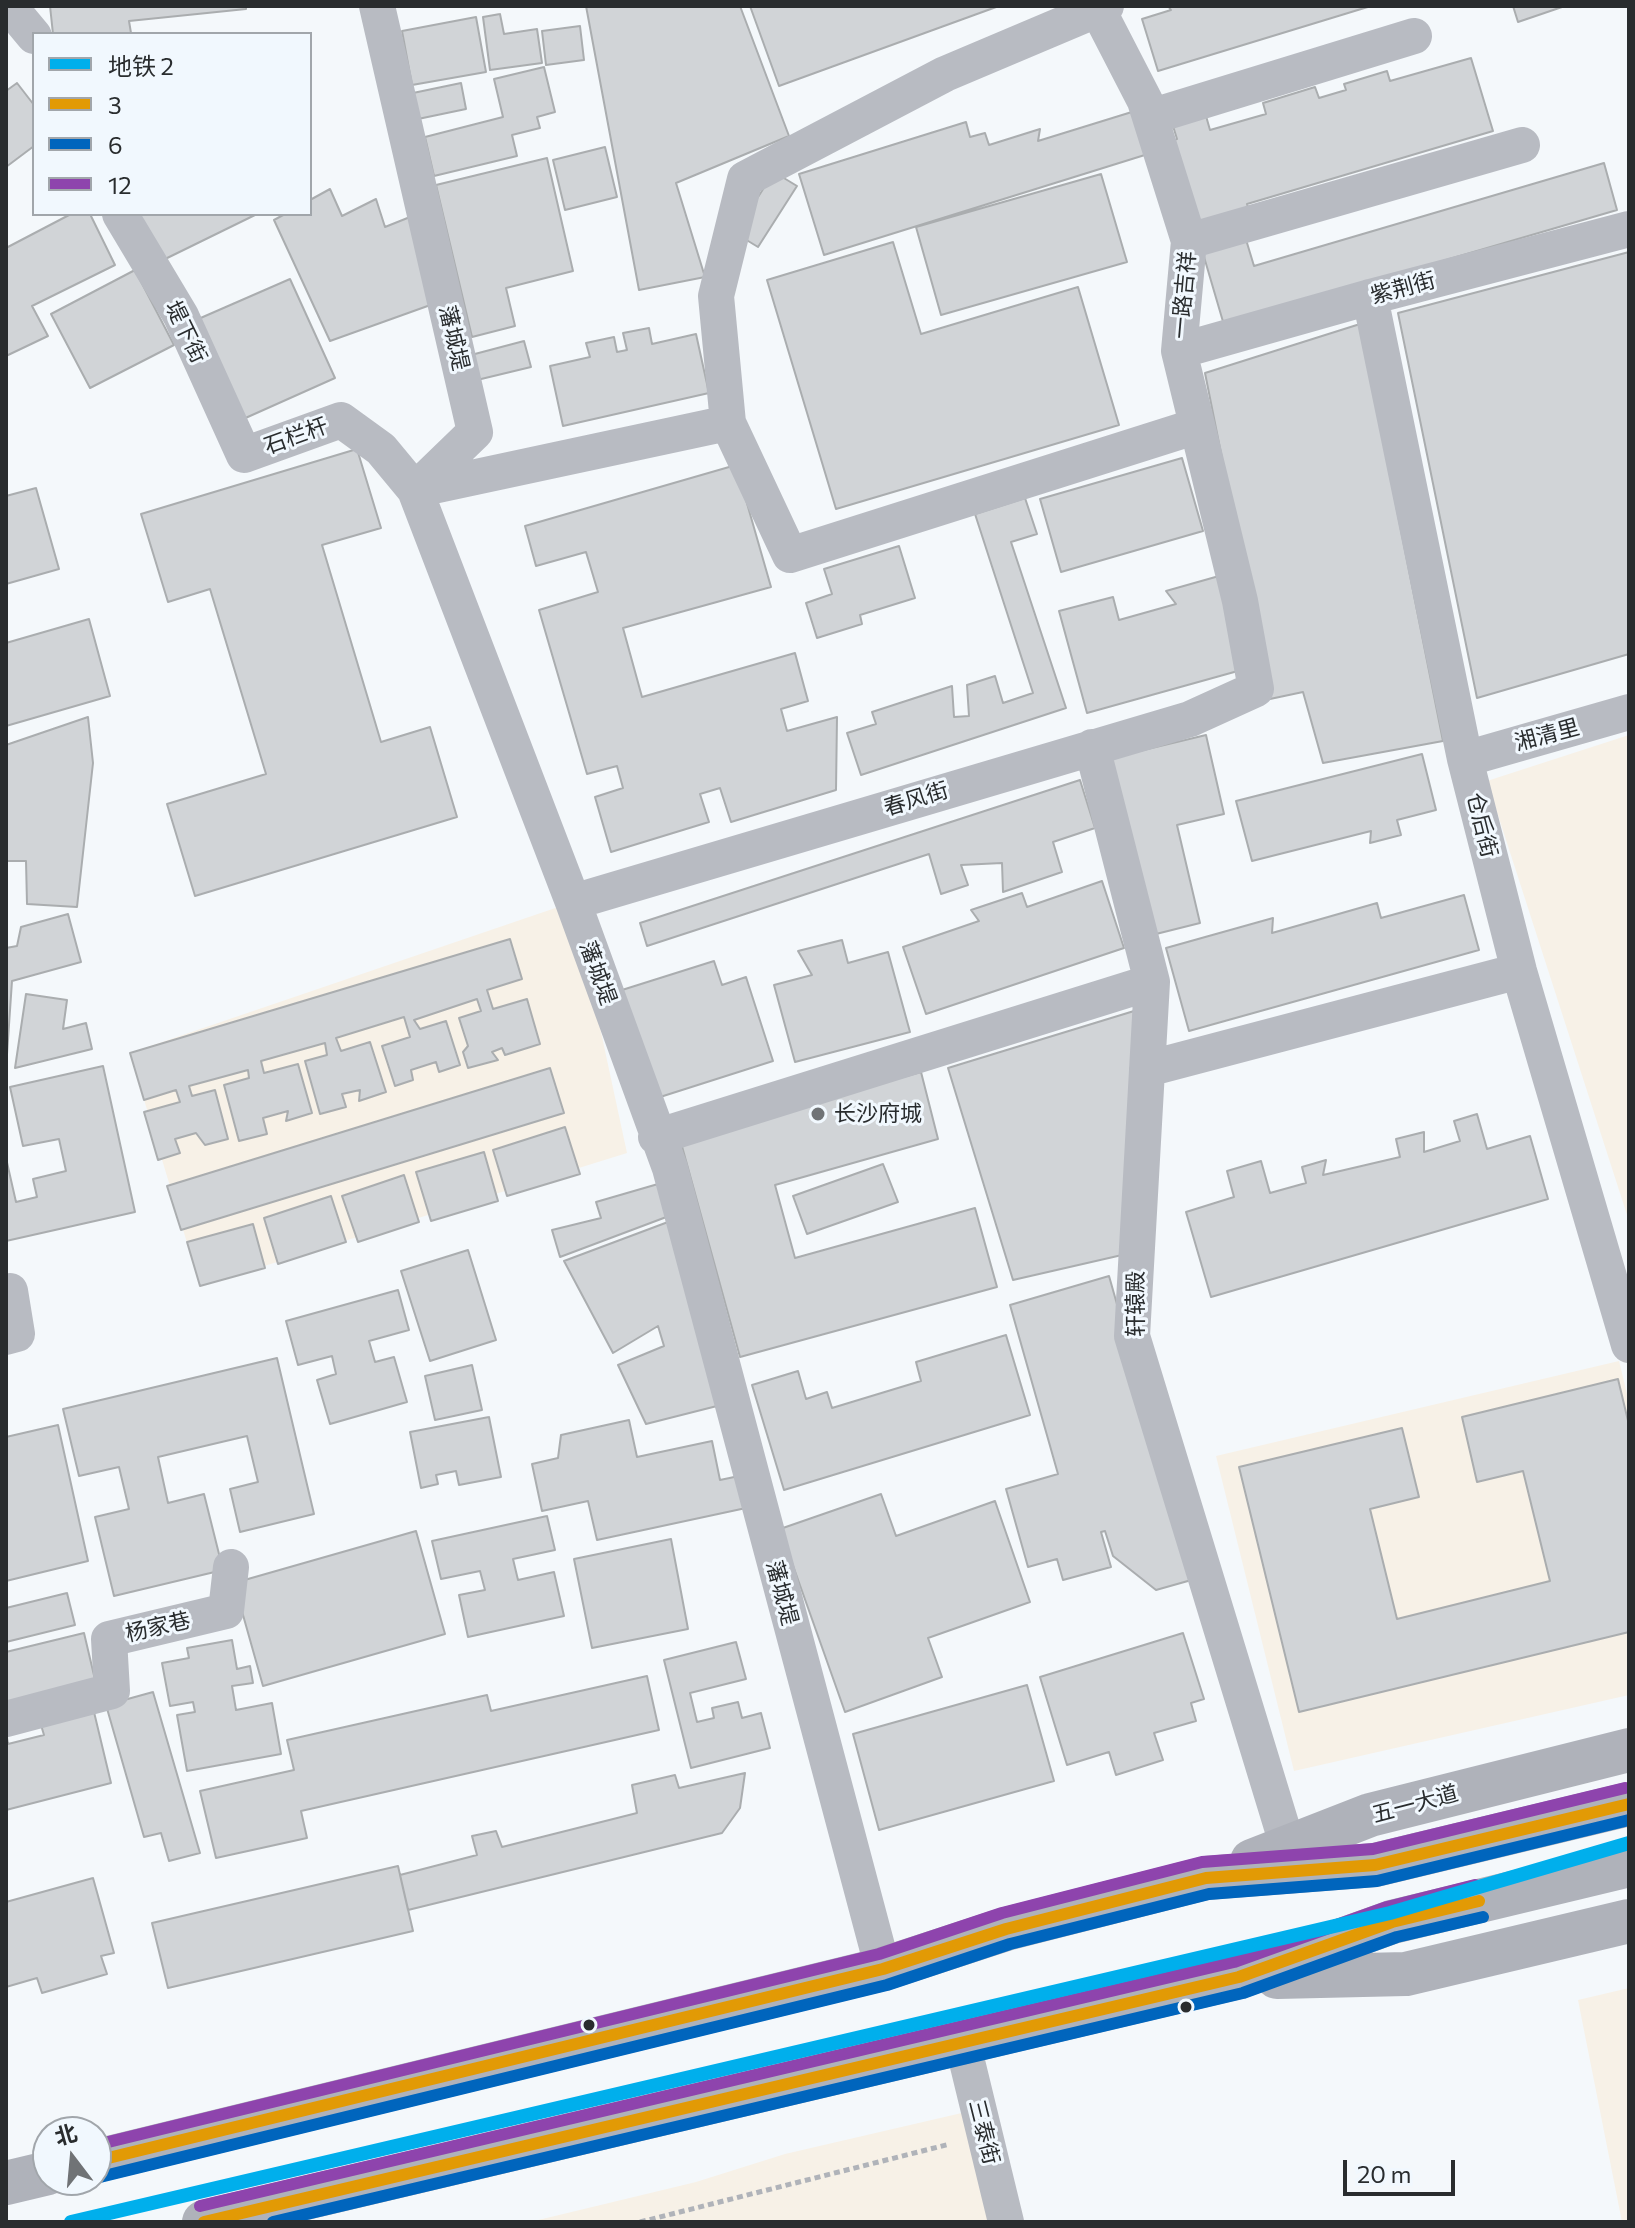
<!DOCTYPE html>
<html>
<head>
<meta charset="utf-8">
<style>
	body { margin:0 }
	#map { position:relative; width:1635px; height:2228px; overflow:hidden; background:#f4f8fb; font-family:Commissioner,"Noto Sans SC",sans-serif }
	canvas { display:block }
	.frame { position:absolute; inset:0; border:8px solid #292c2e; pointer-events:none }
	.legend { position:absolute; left:32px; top:32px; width:280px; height:184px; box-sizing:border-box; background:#f1f8fe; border:2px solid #a1a6ab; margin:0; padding:10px 14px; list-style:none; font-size:24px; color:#292c2e }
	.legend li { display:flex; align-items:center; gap:16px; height:40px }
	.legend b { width:40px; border:2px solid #a1a6ab }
	.north { position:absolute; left:32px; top:2116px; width:80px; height:80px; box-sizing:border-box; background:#f1f8fe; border:2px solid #a1a6ab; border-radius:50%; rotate:344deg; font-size:22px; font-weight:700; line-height:32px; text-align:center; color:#292c2e }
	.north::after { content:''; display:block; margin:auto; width:28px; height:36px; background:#707376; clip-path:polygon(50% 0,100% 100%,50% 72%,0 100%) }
	.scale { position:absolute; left:1343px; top:2160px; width:112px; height:36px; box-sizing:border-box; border:4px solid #292c2e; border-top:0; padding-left:10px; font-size:24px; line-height:28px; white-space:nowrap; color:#292c2e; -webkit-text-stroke:6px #f1f8fe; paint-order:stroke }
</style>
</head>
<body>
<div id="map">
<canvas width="1635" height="2228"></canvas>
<div class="frame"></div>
<ul class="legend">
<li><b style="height:10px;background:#00afec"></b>地铁 2</li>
<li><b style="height:10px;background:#e29a05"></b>3</li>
<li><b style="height:10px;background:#0065bd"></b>6</li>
<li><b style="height:10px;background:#8e44ad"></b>12</li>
</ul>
<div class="north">北</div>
<div class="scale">20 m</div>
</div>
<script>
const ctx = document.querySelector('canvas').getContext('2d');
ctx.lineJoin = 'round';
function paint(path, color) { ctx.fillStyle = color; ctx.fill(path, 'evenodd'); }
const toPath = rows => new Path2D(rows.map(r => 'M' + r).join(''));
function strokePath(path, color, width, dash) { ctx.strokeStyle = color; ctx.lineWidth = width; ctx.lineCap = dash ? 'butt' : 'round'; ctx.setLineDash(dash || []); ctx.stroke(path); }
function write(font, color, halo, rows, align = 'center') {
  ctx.font = font + ' Commissioner,"Noto Sans SC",sans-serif'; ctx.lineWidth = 6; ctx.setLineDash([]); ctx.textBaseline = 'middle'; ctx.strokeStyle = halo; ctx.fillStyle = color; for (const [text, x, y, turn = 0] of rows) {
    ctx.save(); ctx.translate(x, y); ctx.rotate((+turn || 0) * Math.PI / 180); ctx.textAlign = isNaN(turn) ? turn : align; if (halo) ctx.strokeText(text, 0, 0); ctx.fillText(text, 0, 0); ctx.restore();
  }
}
paint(toPath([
	[1629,735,1629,1221,1487,781],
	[573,902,627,1153,200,1286,130,1053],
	[1619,1361,1629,1402,1629,1695,1294,1771,1216,1456],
	[1629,1988,1629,2222,1622,2222,1578,2000],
	[979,2109,1006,2222,530,2222,696,2182,785,2154]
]), '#f7f1e7');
const building = toPath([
	[50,6,246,6,246,9,129,21,131,33,53,34,50,6],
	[586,6,740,6,789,136,676,183,705,277,639,290,586,6],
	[750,6,999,6,779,86,750,6],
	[1168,6,1371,6,1158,71,1142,19,1171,10,1168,6],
	[1513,6,1565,6,1518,22,1513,6],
	[500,14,504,34,537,29,542,63,490,70,483,17,500,14],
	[476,17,486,72,412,85,402,31,476,17],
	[580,26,584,60,546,65,542,31,580,26],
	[1471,58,1493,131,1247,204,1255,230,1244,233,1254,266,1604,163,1617,210,1224,325,1170,141,1177,139,1173,126,1206,116,1210,130,1266,114,1263,103,1315,87,1319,98,1346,90,1344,84,1387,71,1390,81,1471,58],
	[544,67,555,112,537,117,540,128,512,135,517,156,434,176,425,137,503,117,494,79,544,67],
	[17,83,34,105,34,146,6,167,6,91,17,83],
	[461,83,466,109,418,119,413,93,461,83],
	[1135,111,1148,154,824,255,799,174,966,122,970,137,985,133,989,145,1040,129,1038,141,1135,111],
	[605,147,617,197,565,210,553,160,605,147],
	[547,158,573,271,506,288,515,326,472,337,436,185,547,158],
	[774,172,797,186,758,247,735,233,774,172],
	[1101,174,1127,262,941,315,916,227,1101,174],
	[330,189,342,216,376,199,385,227,415,215,436,303,330,341,274,220,285,214,310,214,310,200,330,189],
	[71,214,90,214,115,265,32,306,48,336,6,356,6,248,71,214],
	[133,214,257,214,157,263,133,214],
	[893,242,921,334,1078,287,1119,425,836,509,767,280,893,242],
	[1629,252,1629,654,1477,698,1398,313,1629,252],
	[135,270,174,345,90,388,51,314,135,270],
	[290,279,335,378,241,420,196,320,290,279],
	[1360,324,1443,741,1323,763,1303,692,1270,699,1205,373,1360,324],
	[649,328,652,344,696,334,709,393,563,426,550,366,590,357,586,343,614,337,617,352,627,350,623,333,649,328],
	[524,341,531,367,477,380,471,355,524,341],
	[357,449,381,528,322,545,381,742,430,727,457,817,195,896,167,804,266,774,210,589,168,602,141,514,357,449],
	[1182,458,1203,531,1061,572,1040,499,1182,458],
	[736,465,771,587,623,628,642,697,795,653,808,701,781,709,787,731,837,717,836,790,731,822,720,788,700,794,709,822,611,852,595,797,623,788,617,766,587,774,539,610,598,592,586,552,536,566,525,526,736,465],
	[36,488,59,569,6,584,6,496,36,488],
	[1025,498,1037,534,1011,542,1066,708,861,775,847,733,876,724,872,712,952,686,954,717,969,716,967,685,995,676,1003,703,1033,693,975,514,1025,498],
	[899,546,915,598,860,615,862,624,817,638,806,603,832,594,824,569,899,546],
	[1219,576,1245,669,1087,713,1059,611,1113,597,1119,620,1176,604,1166,591,1219,576],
	[89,619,110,696,6,726,6,643,89,619],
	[88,717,93,763,77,907,27,904,26,861,6,861,6,745,88,717],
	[1206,735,1224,814,1177,825,1200,923,1152,935,1110,758,1206,735],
	[1422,754,1436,810,1397,820,1401,835,1370,843,1371,831,1252,861,1236,801,1422,754],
	[1080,780,1095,828,1053,842,1062,872,1003,892,1002,863,961,865,968,885,941,894,929,854,647,946,640,923,1080,780],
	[1102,881,1124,948,926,1014,903,947,979,921,971,910,1022,893,1027,907,1102,881],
	[1464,895,1479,950,1189,1031,1166,948,1273,918,1272,933,1377,903,1381,918,1464,895],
	[68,914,81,962,12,981,6,1069,6,948,17,946,21,927,68,914],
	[510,939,522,979,487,990,493,1009,527,999,540,1044,505,1055,502,1048,492,1052,498,1060,468,1068,463,1052,468,1046,459,1018,481,1011,477,999,414,1020,420,1029,446,1021,460,1065,439,1072,436,1062,411,1070,413,1080,395,1086,382,1046,410,1037,404,1017,336,1038,341,1051,370,1042,386,1092,359,1101,360,1090,342,1094,346,1107,320,1114,305,1061,327,1055,325,1043,261,1061,264,1073,298,1064,312,1113,286,1121,288,1111,263,1118,267,1134,239,1141,224,1085,249,1078,248,1070,189,1086,192,1096,215,1090,228,1139,205,1145,196,1133,175,1139,180,1153,158,1160,144,1112,180,1102,176,1090,144,1100,130,1053,510,939],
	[842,940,848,963,888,952,910,1032,795,1062,774,985,812,975,798,951,842,940],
	[714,961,722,985,746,977,773,1061,657,1098,622,990,714,961],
	[26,994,67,1000,63,1029,86,1023,92,1049,15,1068,26,994],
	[1134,1011,1122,1255,1013,1280,948,1068,1134,1011],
	[103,1066,135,1212,6,1241,6,1158,16,1202,37,1197,33,1179,66,1171,59,1139,23,1146,10,1087,103,1066],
	[550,1068,564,1113,181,1230,167,1186,550,1068],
	[921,1072,938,1139,775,1185,795,1258,975,1208,997,1287,740,1357,680,1139,921,1072],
	[1477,1114,1487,1149,1530,1136,1548,1199,1211,1297,1186,1212,1234,1197,1227,1171,1261,1161,1270,1193,1306,1183,1302,1167,1326,1160,1323,1175,1400,1157,1396,1139,1424,1132,1424,1152,1460,1141,1454,1121,1477,1114],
	[565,1127,580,1174,507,1196,493,1150,565,1127],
	[484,1152,498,1201,431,1221,416,1172,484,1152],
	[883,1164,898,1202,807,1234,793,1196,883,1164],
	[404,1175,419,1222,358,1242,342,1196,404,1175],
	[658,1184,669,1216,560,1257,552,1230,601,1218,596,1202,658,1184],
	[331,1196,346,1242,278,1264,264,1218,331,1196],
	[676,1219,717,1406,646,1424,618,1365,664,1346,658,1326,613,1353,564,1261,676,1219],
	[253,1224,265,1268,200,1286,187,1242,253,1224],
	[468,1250,496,1340,430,1361,401,1271,468,1250],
	[1109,1276,1195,1579,1156,1590,1113,1556,1105,1531,1101,1532,1111,1567,1063,1580,1057,1559,1028,1567,1006,1489,1058,1474,1010,1305,1109,1276],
	[398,1290,409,1330,369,1341,375,1362,394,1357,407,1402,330,1424,317,1380,336,1374,332,1356,298,1365,286,1321,398,1290],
	[1006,1335,1030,1415,784,1490,752,1385,798,1371,806,1399,827,1392,832,1408,921,1381,916,1362,1006,1335],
	[277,1358,314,1514,240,1532,230,1489,258,1482,247,1436,158,1457,168,1503,204,1494,223,1570,114,1596,95,1517,129,1509,119,1467,79,1476,63,1409,277,1358],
	[472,1365,482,1410,435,1420,425,1376,472,1365],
	[1618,1379,1629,1425,1629,1632,1299,1712,1239,1467,1402,1428,1419,1497,1370,1509,1397,1619,1550,1581,1523,1471,1477,1482,1462,1417,1618,1379],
	[489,1417,501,1477,459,1485,456,1471,436,1475,438,1484,421,1488,410,1432,489,1417],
	[629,1420,637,1457,712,1441,720,1480,739,1476,746,1508,597,1540,588,1501,542,1511,532,1464,558,1458,561,1435,629,1420],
	[58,1425,88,1561,6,1581,6,1437,58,1425],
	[881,1494,896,1536,995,1501,1030,1602,928,1638,942,1677,845,1712,780,1529,881,1494],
	[547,1516,555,1550,513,1559,518,1580,554,1572,564,1616,468,1637,459,1595,485,1590,480,1571,441,1579,432,1541,547,1516],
	[416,1531,445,1634,263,1686,234,1583,416,1531],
	[671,1539,688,1629,592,1648,574,1559,671,1539],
	[67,1593,75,1625,6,1642,6,1608,67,1593],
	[84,1633,97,1688,6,1711,6,1652,84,1633],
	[1183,1633,1204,1699,1191,1703,1196,1721,1154,1733,1163,1760,1116,1775,1109,1752,1067,1765,1040,1677,1183,1633],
	[232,1640,237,1669,250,1666,253,1683,232,1686,236,1710,272,1703,281,1754,187,1771,177,1715,195,1712,193,1702,170,1706,162,1663,189,1658,187,1648,232,1640],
	[736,1642,746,1679,690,1693,697,1722,714,1718,712,1708,738,1702,742,1718,761,1713,770,1748,691,1768,664,1660,736,1642],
	[647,1676,659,1730,301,1811,307,1838,216,1858,200,1791,294,1770,287,1740,487,1695,491,1711,647,1676],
	[1027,1685,1054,1781,879,1830,853,1734,1027,1685],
	[153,1692,200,1853,169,1861,161,1833,144,1837,106,1705,153,1692],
	[94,1712,111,1783,6,1810,6,1732,8,1744,44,1735,41,1725,94,1712],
	[745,1773,740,1808,722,1833,408,1910,400,1875,477,1855,472,1836,496,1831,502,1847,637,1813,632,1785,675,1775,679,1788,745,1773],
	[398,1866,413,1931,168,1988,152,1923,398,1866],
	[93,1878,114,1953,101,1956,107,1974,42,1993,37,1978,6,1987,6,1902,93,1878]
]);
paint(building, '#d1d4d7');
strokePath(building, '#aaadaf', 2);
strokePath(toPath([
	[640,2222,950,2144]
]), '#b0b3b9', 5, [6, 4]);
strokePath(toPath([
	[9,6,34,36],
	[377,6,475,432,415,490,573,902,670,1168,883,1969],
	[1150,117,1414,36],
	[120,214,181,316,244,455,341,420,381,449,415,490,728,423,716,296,745,179,945,74,1106,6],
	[1189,241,1522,145],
	[1370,297,1465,759,1519,971,1629,1345],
	[1179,351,1370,297,1629,229],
	[728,423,790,555,1197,426],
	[1092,747,1152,982,1132,1336,1288,1847],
	[1465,759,1629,712],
	[573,902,1190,719,1256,689,1240,601,1179,351,1189,241,1145,101,1096,6],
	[1147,1069,1519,971],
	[656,1137,1152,982],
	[6,1292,10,1291,17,1334,6,1337],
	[6,1719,112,1691,109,1639,226,1611,231,1567],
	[962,2041,1006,2222]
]), '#b8bbc2', 36);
strokePath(toPath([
	[1252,1861,1370,1815,1629,1750],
	[1277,1977,1406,1974,1629,1921],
	[96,2161,883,1969,1006,1929,1206,1878,1375,1865,1629,1804],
	[6,2183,48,2173],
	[204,2222,1239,1977,1392,1922,1629,1865]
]), '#afb2ba', 44);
strokePath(toPath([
	[96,2161,883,1969,1006,1929,1206,1878,1375,1865,1629,1804],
	[204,2222,1239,1977,1392,1922,1479,1901]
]), '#e29a05', 12);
strokePath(toPath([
	[100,2177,887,1985,1010,1944,1209,1894,1377,1881,1629,1820],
	[273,2222,1243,1993,1397,1937,1483,1917]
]), '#0065bd', 12);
strokePath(toPath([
	[96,2145,879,1954,1002,1913,1202,1862,1373,1849,1625,1788],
	[200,2206,1234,1962,1387,1907,1475,1885]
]), '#8e44ad', 12);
strokePath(toPath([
	[71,2222,1390,1913,1629,1843]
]), '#00afec', 14);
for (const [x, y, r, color] of [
	[818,1114,8,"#707376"],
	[1186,2007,7,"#292c2e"],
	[589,2025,7,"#292c2e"]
]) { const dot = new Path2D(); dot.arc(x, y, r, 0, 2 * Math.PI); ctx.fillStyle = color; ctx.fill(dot); strokePath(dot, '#f1f8fe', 3); }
write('22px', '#292c2e', '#f1f8fe', [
	["紫荆街",1403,288,-15],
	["一路吉祥",1184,295,-85],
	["堤下街",186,332,64],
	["藩城堤",454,338,77],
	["石栏杆",296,436,-20],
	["湘清里",1547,735,-15],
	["春风街",916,799,-17],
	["仓后街",1482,825,76],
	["藩城堤",598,973,70],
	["轩辕殿",1136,1304,-90],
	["藩城堤",782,1593,75],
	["杨家巷",158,1627,-13],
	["五一大道",1415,1804,-15],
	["三泰街",984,2132,76]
]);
write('22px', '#292c2e', '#f1f8fe', [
	["长沙府城",834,1114]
], 'left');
</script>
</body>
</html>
